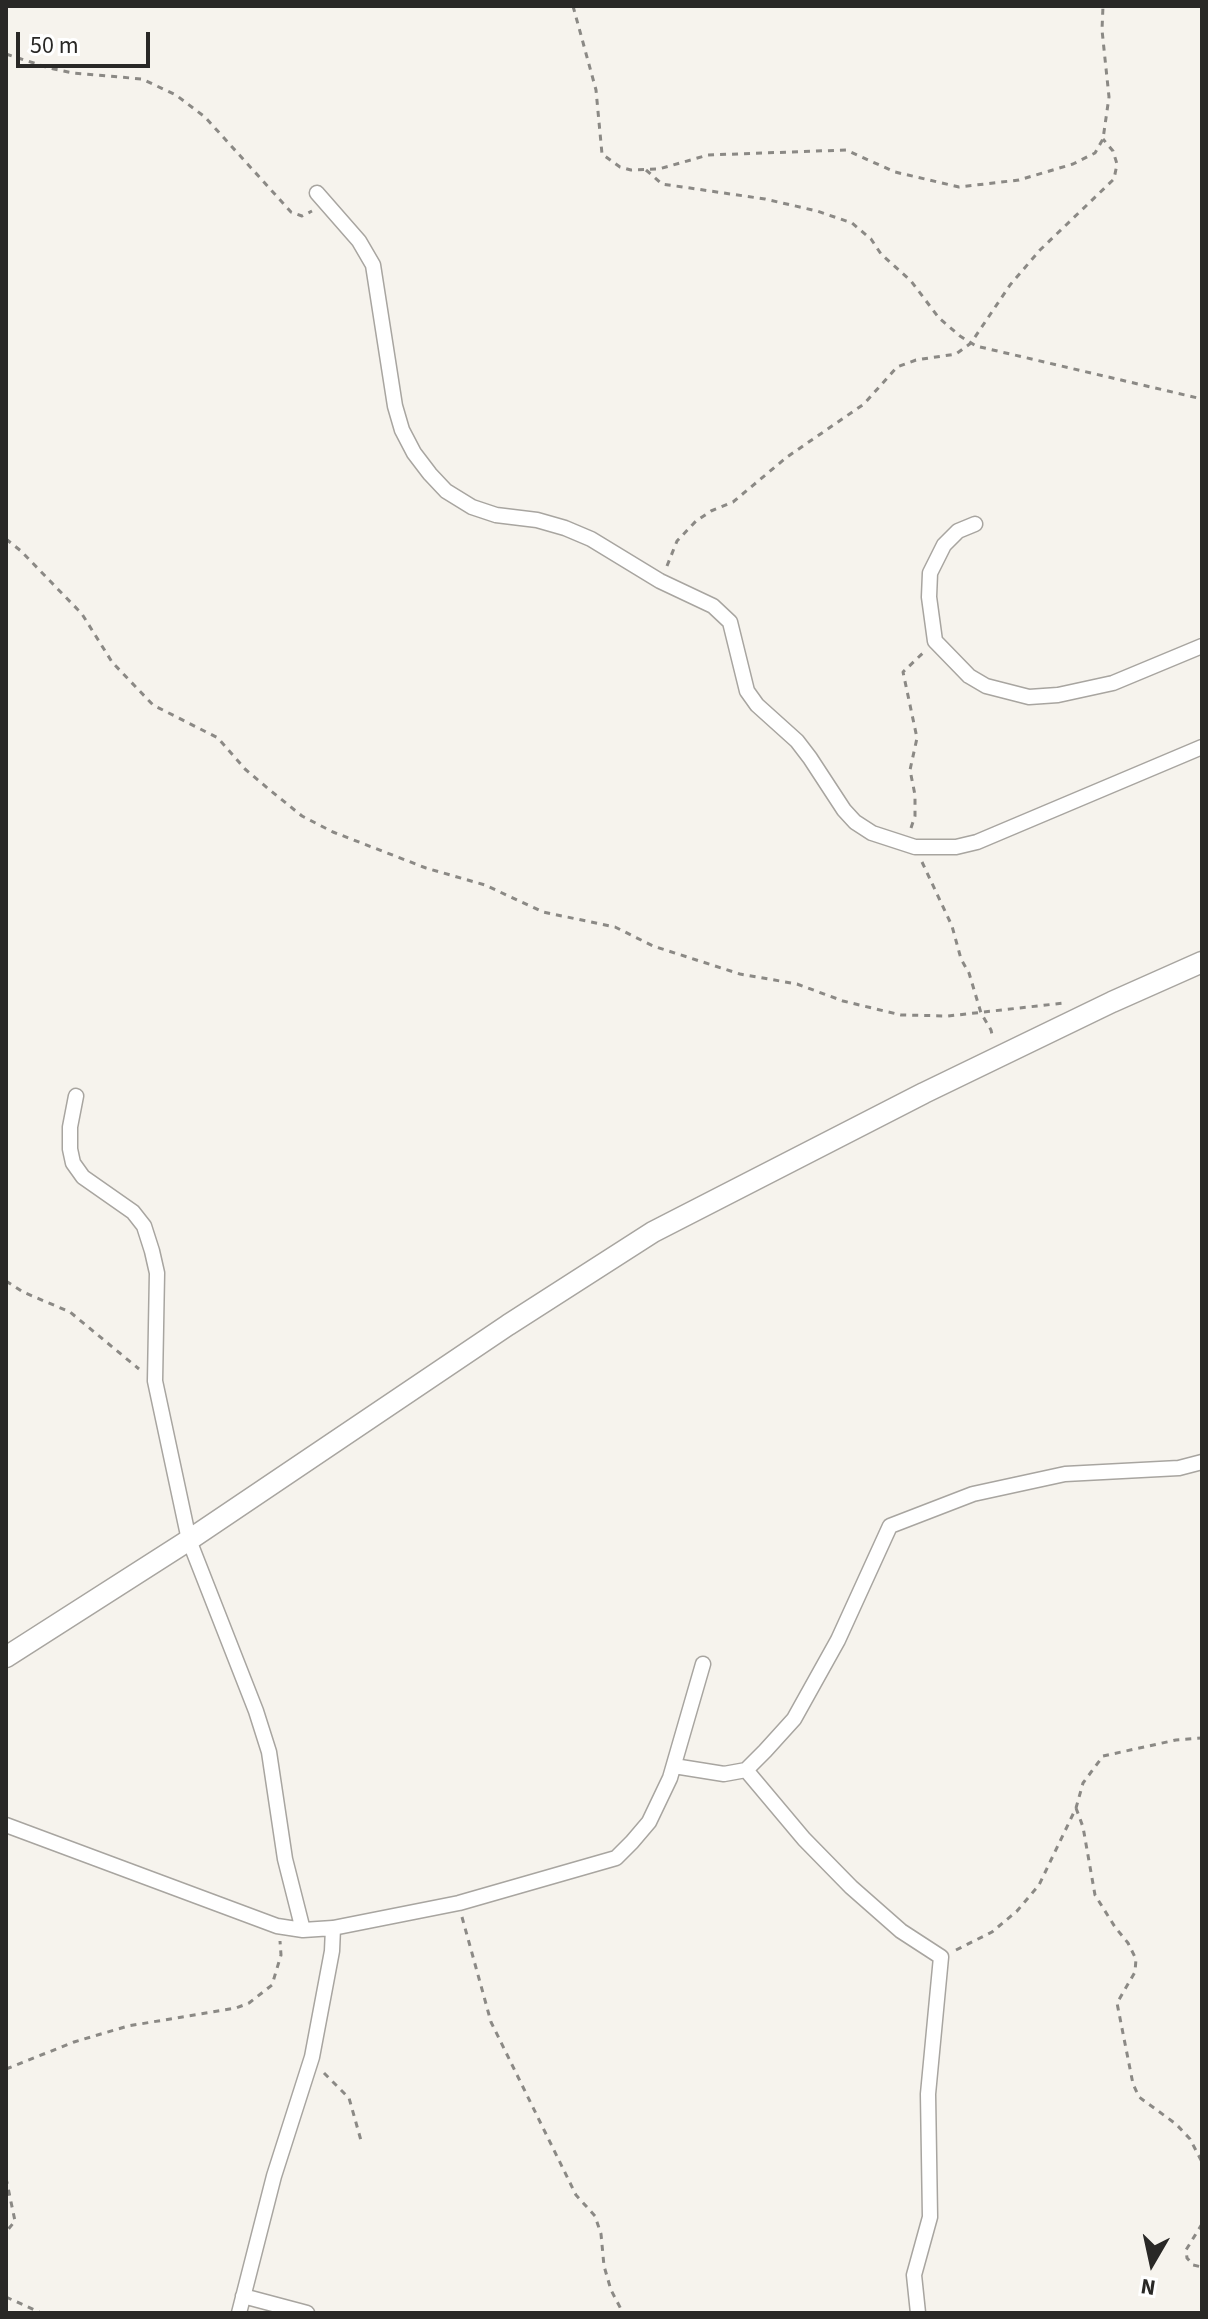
<!DOCTYPE html>
<html>
<head>
<meta charset="utf-8">
<style>
	body { margin:0 }
	#map { position:relative; width:1208px; height:2319px; overflow:hidden; background:#f6f3ed; font-family:"Source Sans 3",sans-serif }
	canvas { display:block }
	.frame { position:absolute; inset:0; border:8px solid #292826; pointer-events:none }
	.north { position:absolute; left:1112px; top:2223px; width:80px; height:80px; -webkit-text-stroke:6px #fff; paint-order:stroke; rotate:189deg; font-size:22px; font-weight:700; line-height:32px; text-align:center; color:#292826 }
	.north::after { content:''; display:block; margin:auto; width:28px; height:36px; background:#292826; clip-path:polygon(50% 0,100% 100%,50% 72%,0 100%) }
	.scale { position:absolute; left:16px; top:32px; width:134px; height:36px; box-sizing:border-box; border:4px solid #292826; border-top:0; padding-left:10px; font-size:24px; line-height:28px; white-space:nowrap; color:#292826; -webkit-text-stroke:6px #fff; paint-order:stroke }
</style>
</head>
<body>
<div id="map">
<canvas width="1208" height="2319"></canvas>
<div class="frame"></div>
<div class="north">N</div>
<div class="scale">50 m</div>
</div>
<script>
const ctx = document.querySelector('canvas').getContext('2d');
ctx.lineJoin = 'round';
const toPath = rows => new Path2D(rows.map(r => 'M' + r).join(''));
function strokePath(path, color, width, dash) { ctx.strokeStyle = color; ctx.lineWidth = width; ctx.lineCap = dash ? 'butt' : 'round'; ctx.setLineDash(dash || []); ctx.stroke(path); }
const street = toPath([
	[317,193,359,241,373,265,395,406,402,430,414,453,430,474,446,491,472,507,496,515,537,520,565,528,591,539,660,581,713,606,730,622,747,691,757,705,797,741,810,758,844,810,855,822,872,833,915,847,956,847,977,842,1202,747],
	[975,524,958,531,944,545,930,573,929,597,935,641,969,676,986,686,1029,697,1058,695,1113,683,1202,646],
	[76,1096,70,1127,70,1149,73,1163,83,1177,133,1212,144,1226,152,1251,157,1273,155,1381,189,1540,256,1711,269,1752,285,1859,303,1930],
	[674,1766,724,1774,746,1770,765,1751,794,1719,838,1640,890,1526,973,1494,1065,1474,1179,1468,1202,1462],
	[746,1770,804,1839,851,1887,901,1931,941,1957,928,2094,930,2217,914,2275,918,2313],
	[6,1825,277,1926,303,1930,333,1928,459,1903,616,1858,632,1842,649,1822,670,1778,703,1664],
	[243,2296,307,2313],
	[239,2313,274,2176,312,2057,332,1951,333,1928]
]);
const secondary = toPath([
	[6,1657,189,1540,508,1325,653,1232,924,1093,1112,1002,1202,962]
]);
strokePath(street, '#a8a5a0', 17);
strokePath(secondary, '#a8a5a0', 23);
strokePath(toPath([
	[573,6,596,90,602,154,620,167,631,170,659,169,708,155,846,150,895,172,959,187,1019,180,1073,164,1095,153,1103,139,1109,97,1102,30,1103,6],
	[6,54,49,68,73,73,142,79,176,95,205,117,291,212,302,216,312,211],
	[646,170,662,184,765,199,817,211,852,223,871,239,881,254,911,281,939,318,960,336,976,346,1202,399],
	[6,539,21,551,82,614,112,662,153,705,218,738,245,769,271,791,302,816,333,832,426,868,485,885,543,912,615,927,653,946,740,974,797,984,843,1001,901,1015,948,1016,1064,1003],
	[667,566,677,541,696,521,711,511,733,502,787,457,864,404,897,367,916,360,956,354,971,343,1010,285,1040,250,1114,179,1117,164,1113,151,1103,139],
	[911,828,915,816,915,795,910,770,917,738,903,672,924,652],
	[922,862,952,926,961,959,969,973,981,1013,991,1030,993,1039],
	[6,1281,23,1292,70,1312,139,1369],
	[1076,1808,1083,1827,1095,1895,1115,1927,1128,1943,1136,1959,1135,1972,1117,2003,1133,2084,1139,2097,1176,2124,1190,2139,1202,2162],
	[462,1917,491,2022,576,2195,595,2216,601,2234,604,2266,611,2290,623,2313],
	[956,1950,992,1932,1017,1911,1039,1885,1076,1808,1083,1783,1103,1756,1176,1740,1202,1738],
	[6,2069,74,2042,128,2026,236,2008,249,2003,272,1985,281,1955,280,1941],
	[324,2073,349,2098,362,2144],
	[6,2178,15,2221,6,2232],
	[1202,2224,1186,2250,1187,2258,1193,2265,1202,2267],
	[6,2297,41,2313]
]), '#8b8985', 3, [6, 6]);
strokePath(street, '#fff', 14);
strokePath(secondary, '#fff', 20);
</script>
</body>
</html>
